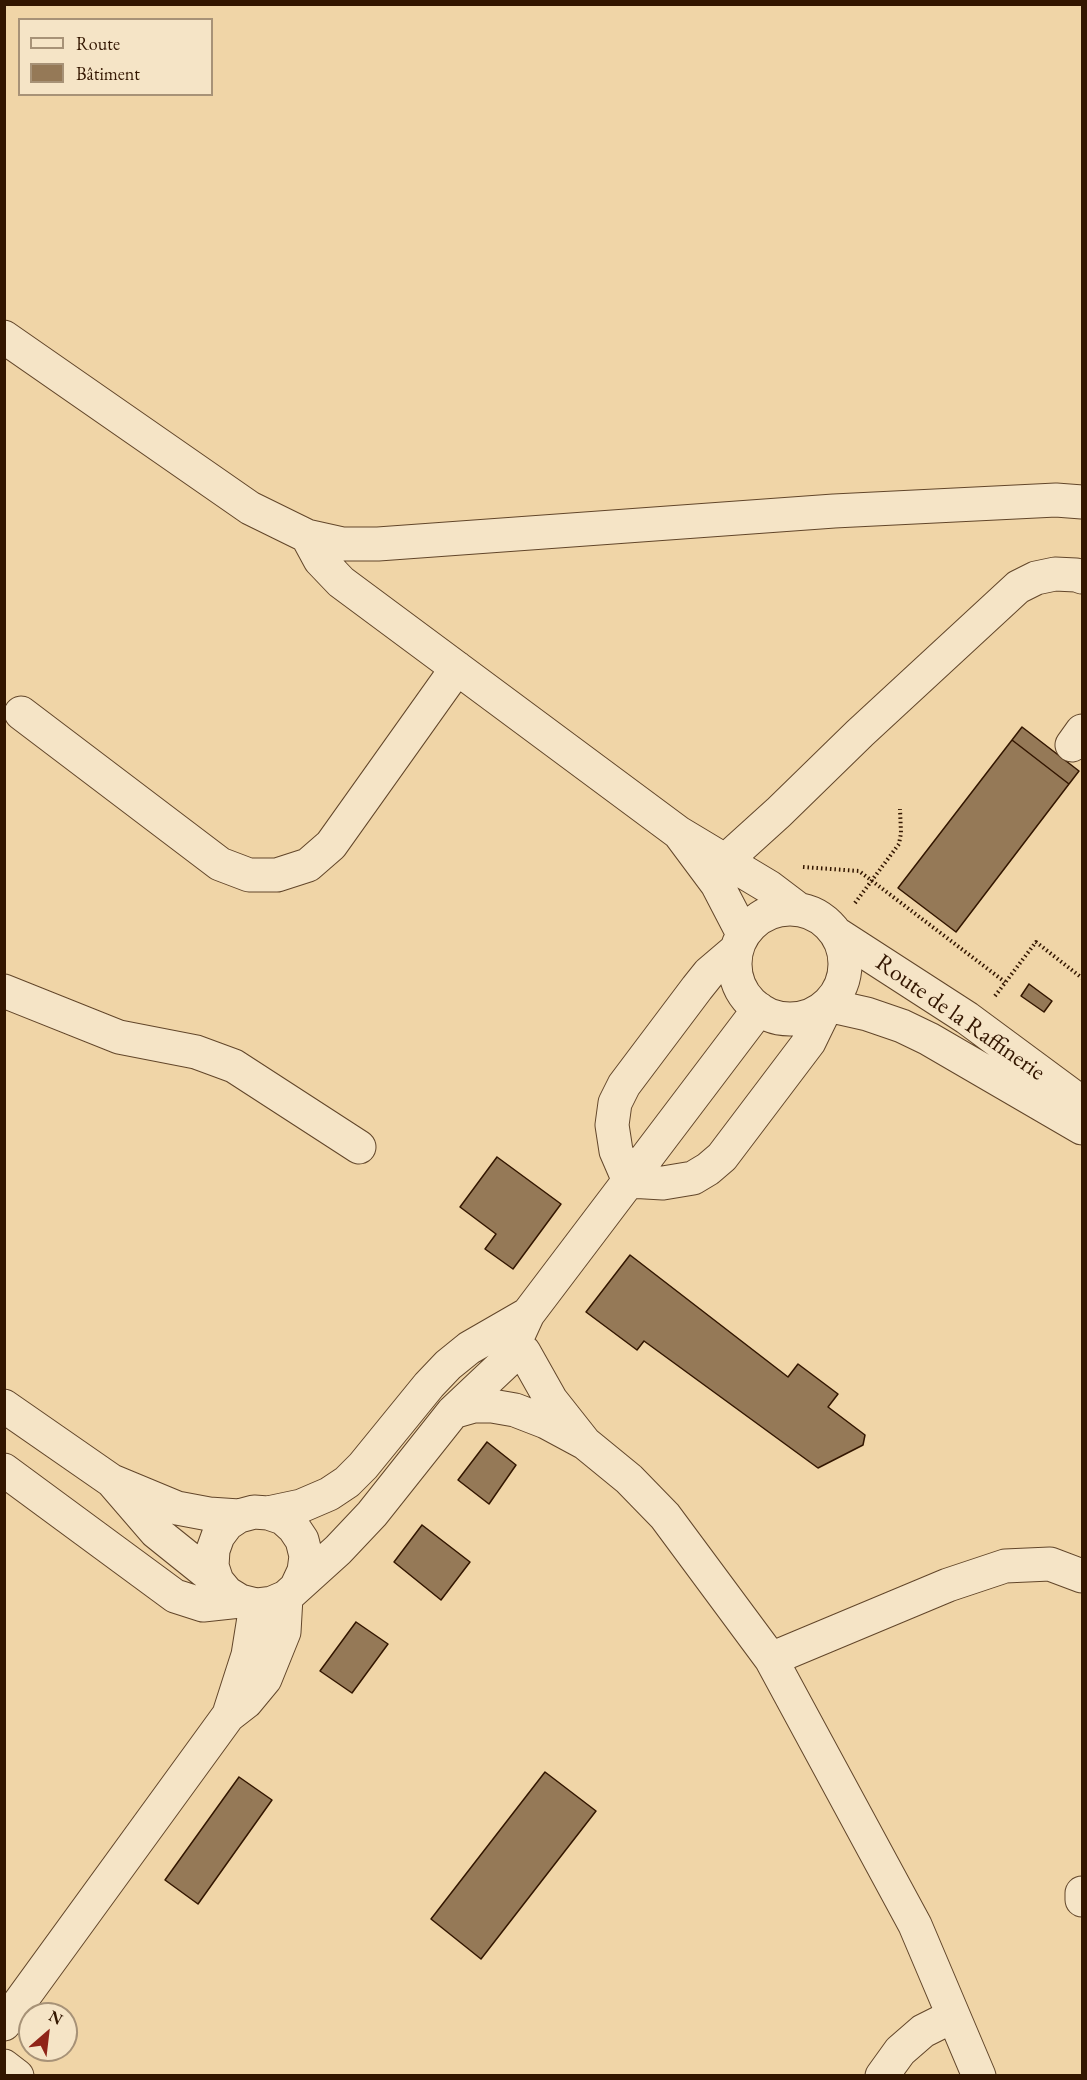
<!DOCTYPE html>
<html>
<head>
<meta charset="utf-8">
<style>
	body { margin:0 }
	#map { position:relative; width:1087px; height:2080px; overflow:hidden; background:#f0d5a7; font-family:"EB Garamond",serif }
	canvas { display:block }
	.frame { position:absolute; inset:0; border:6px solid #331600; pointer-events:none }
	.legend { position:absolute; left:18px; top:18px; width:195px; height:78px; box-sizing:border-box; background:#f5e4c6; border:2px solid #a79277; margin:0; padding:8px 10px; list-style:none; font-size:18px; color:#331600 }
	.legend li { display:flex; align-items:center; gap:12px; height:30px }
	.legend b { width:30px; border:2px solid #a79277 }
	.north { position:absolute; left:18px; top:2002px; width:60px; height:60px; box-sizing:border-box; background:#f5e4c6; border:2px solid #a79277; border-radius:50%; rotate:28deg; font-size:16px; font-weight:700; line-height:24px; text-align:center; color:#331600 }
	.north::after { content:''; display:block; margin:auto; width:21px; height:27px; background:#8f2418; clip-path:polygon(50% 0,100% 100%,50% 72%,0 100%) }
</style>
</head>
<body>
<div id="map">
<canvas width="1087" height="2080"></canvas>
<div class="frame"></div>
<ul class="legend">
<li><b style="height:8px;background:#f5e4c6"></b>Route</li>
<li><b style="height:16px;background:#957957"></b>Bâtiment</li>
</ul>
<div class="north">N</div>
</div>
<script>
const ctx = document.querySelector('canvas').getContext('2d');
ctx.lineJoin = 'round';
function paint(path, color) { ctx.fillStyle = color; ctx.fill(path, 'evenodd'); }
const toPath = rows => new Path2D(rows.map(r => 'M' + r).join(''));
function strokePath(path, color, width, dash) { ctx.strokeStyle = color; ctx.lineWidth = width; ctx.lineCap = dash ? 'butt' : 'round'; ctx.setLineDash(dash || []); ctx.stroke(path); }
function write(font, color, halo, rows, align = 'center') {
  ctx.font = font + ' "EB Garamond",serif'; ctx.lineWidth = 6; ctx.setLineDash([]); ctx.textBaseline = 'middle'; ctx.strokeStyle = halo; ctx.fillStyle = color; for (const [text, x, y, turn = 0] of rows) {
    ctx.save(); ctx.translate(x, y); ctx.rotate((+turn || 0) * Math.PI / 180); ctx.textAlign = isNaN(turn) ? turn : align; if (halo) ctx.strokeText(text, 0, 0); ctx.fillText(text, 0, 0); ctx.restore();
  }
}
const building = toPath([
	[1022,727,1079,771,1069,784,1012,740,1022,727],
	[1012,740,1069,784,956,932,898,888,1012,740],
	[1029,984,1052,1001,1044,1012,1021,996,1029,984],
	[497,1157,561,1204,513,1269,485,1249,496,1234,460,1207,497,1157],
	[630,1255,788,1377,798,1364,838,1394,828,1407,865,1435,863,1445,818,1468,644,1341,637,1350,586,1312,630,1255],
	[487,1442,516,1465,489,1504,458,1480,487,1442],
	[422,1525,470,1562,441,1600,394,1562,422,1525],
	[356,1622,388,1644,352,1693,320,1671,356,1622],
	[545,1772,596,1811,481,1959,431,1919,545,1772],
	[239,1777,272,1800,198,1904,165,1880,239,1777]
]);
paint(building, '#957957');
strokePath(building, '#331600', 1.5);
const minor = toPath([
	[4,337,250,508,307,536,320,560,341,582,679,833],
	[307,536,343,544,378,544,834,511,1056,500,1082,502],
	[21,713,220,864,249,875,277,875,308,865,331,845,457,668],
	[1072,745,1082,731],
	[717,884,726,860,779,812,860,733,1018,587,1036,578,1055,574,1076,575,1082,577],
	'735 964a55 55 0 1 1 110 0a55 55 0 1 1-110 0Z',
	[743,934,717,884,679,833,769,887,798,909],
	[837,934,967,1018,1082,1103],
	[736,950,709,973,697,988,624,1085,615,1103,612,1125,616,1151,629,1181,663,1183,693,1178,708,1169,722,1157,809,1042,827,1005,867,1014,902,1026,929,1039,1082,1128],
	[4,991,119,1037,196,1052,234,1066,359,1147],
	[528,1314,759,1009],
	[4,1406,112,1481],
	[453,1412,474,1406,492,1406,515,1410,546,1422,585,1443,551,1400,524,1352,504,1339,495,1338],
	[585,1443,629,1479,665,1516,771,1659,915,1925,979,2076],
	[4,1470,175,1596,203,1605,240,1601],
	[268,1513,301,1506,329,1494,347,1482,363,1466,429,1385,448,1365,469,1348,528,1314,506,1362,453,1412,372,1514,338,1550,286,1597,272,1603,256,1605,240,1601,227,1593,217,1581,212,1566,213,1550,218,1536,227,1524,239,1516,254,1512,268,1513,283,1518,294,1528,302,1540,306,1556,304,1571,297,1586],
	[217,1581,156,1532,112,1481,177,1508,209,1514,239,1516],
	[771,1659,948,1585,1005,1566,1050,1564,1082,1576],
	[230,1711,248,1655,256,1605],
	[1082,1893,1082,1900],
	[4,2024,228,1716,246,1702,265,1679,284,1632,286,1597],
	[4,2066,17,2076],
	[882,2076,900,2051,923,2031,953,2016]
]);
strokePath(minor, '#62462a', 35);
strokePath(toPath([
	[803,867,859,871,1005,982],
	[855,903,899,844,901,833,900,809],
	[995,996,1036,942,1082,978]
]), '#331600', 4, [1.5, 3]);
strokePath(minor, '#f5e4c6', 33);
write('24px', '#331600', '#f5e4c6', [
	["Route de la Raffinerie",960,1018,35]
]);
</script>
</body>
</html>
